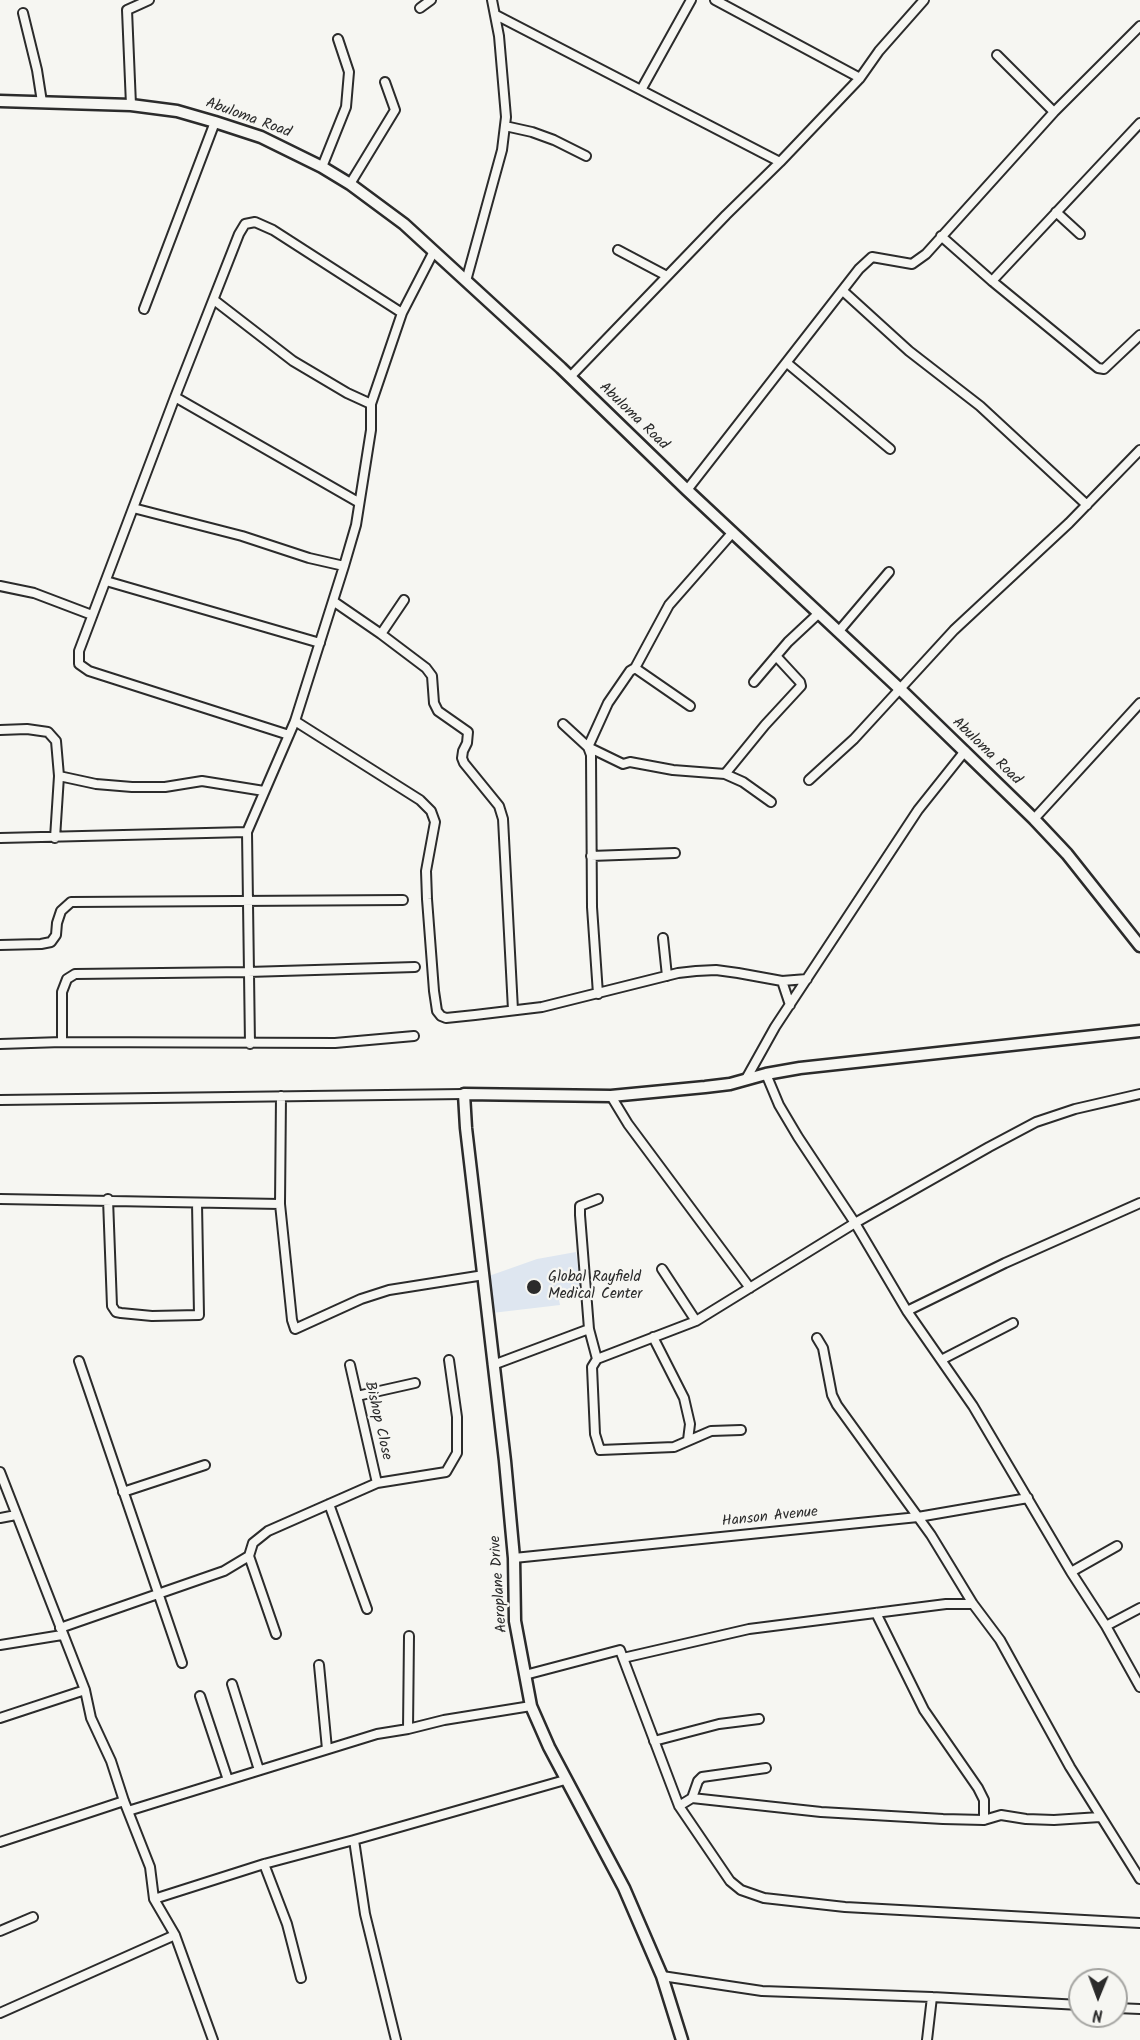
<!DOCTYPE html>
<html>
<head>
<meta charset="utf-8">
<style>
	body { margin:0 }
	#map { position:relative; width:1140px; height:2040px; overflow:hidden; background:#f6f6f2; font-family:Kalam,sans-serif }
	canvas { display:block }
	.north { position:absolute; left:1068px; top:1968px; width:60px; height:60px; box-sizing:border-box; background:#f6f6f2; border:2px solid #a5a5a2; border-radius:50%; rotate:181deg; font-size:16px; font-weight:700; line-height:24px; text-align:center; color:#2b2b2b }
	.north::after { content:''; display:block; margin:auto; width:21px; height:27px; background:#2b2b2b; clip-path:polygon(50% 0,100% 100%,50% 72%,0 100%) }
</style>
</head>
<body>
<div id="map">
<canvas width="1140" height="2040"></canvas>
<div class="north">N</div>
</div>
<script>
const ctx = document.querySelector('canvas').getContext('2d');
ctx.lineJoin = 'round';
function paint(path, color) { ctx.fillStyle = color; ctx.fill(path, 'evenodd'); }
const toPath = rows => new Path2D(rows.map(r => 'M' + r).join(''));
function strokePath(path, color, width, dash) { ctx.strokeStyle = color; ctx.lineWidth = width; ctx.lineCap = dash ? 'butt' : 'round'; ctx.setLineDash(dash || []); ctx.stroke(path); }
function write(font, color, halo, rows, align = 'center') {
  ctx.font = font + ' Kalam,sans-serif'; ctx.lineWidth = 4.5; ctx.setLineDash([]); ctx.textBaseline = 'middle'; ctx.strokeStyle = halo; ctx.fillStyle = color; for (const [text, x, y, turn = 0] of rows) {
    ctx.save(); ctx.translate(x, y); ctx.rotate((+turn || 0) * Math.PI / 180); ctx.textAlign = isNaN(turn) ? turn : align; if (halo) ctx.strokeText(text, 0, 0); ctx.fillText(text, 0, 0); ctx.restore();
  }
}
paint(toPath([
	[576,1252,582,1298,559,1300,560,1305,492,1313,486,1277,537,1259]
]), '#dee6f0');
const street = toPath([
	[715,0,860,78],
	[420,8,431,0],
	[23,13,37,70,42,102],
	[496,15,780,162],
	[997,55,1054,112],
	[641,90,691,0],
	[131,105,127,10,149,0],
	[505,126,532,132,554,140,586,156],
	[322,167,346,107,349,72,338,39],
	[350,184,395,110,385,82],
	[1056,212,1080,234],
	[941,236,992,281,1098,368,1104,369,1140,335],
	[618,250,667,276],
	[466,281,502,150,506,117,499,36,492,0],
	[992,281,1140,123],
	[843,291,909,351,980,406,1087,505],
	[214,300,293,361,347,393,371,404],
	[144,309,215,122],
	[787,363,890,449],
	[570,377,726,215,780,162,860,78,879,51,924,0],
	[175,397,358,502],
	[687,490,859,269,872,257,912,264,926,254,1054,112,1140,26],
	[133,508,242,536,309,558,344,566],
	[106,581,320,643],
	[0,586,34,593,92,615],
	[333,601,381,634,404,600],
	[839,631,889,572],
	[381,634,426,668,432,676,434,703,438,711,468,732,467,743,463,751,462,758,464,763,499,806,503,819,513,1010],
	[635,668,690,706],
	[754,682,788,642,819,613],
	[295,721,420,800,431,811,435,822,426,871,427,899,434,991,437,1011,441,1016,446,1018,475,1015,542,1007,678,973,696,971,716,970,738,973,782,981,807,979],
	[563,724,588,747,623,764,630,762,673,770,725,774,743,782,771,802],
	[0,730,27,729,48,732,56,741,59,776,55,838],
	[289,735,89,671,79,664,79,651,175,397,239,234,245,224,255,222,273,230,402,313],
	[725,774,765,725,801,686,800,682,776,656],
	[59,776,96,784,132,787,165,787,202,781,264,791],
	[809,780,854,739,954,630,1069,523,1140,450],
	[1034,819,1140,703],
	[0,838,247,832],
	[591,856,675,853],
	[663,938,667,976],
	[0,945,41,944,51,942,56,935,57,923,61,911,71,902,403,900],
	[782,981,790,1005],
	[598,994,592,907,591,755,588,747,608,703,630,671,635,668,669,605,733,532],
	[62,1042,62,992,67,979,75,974,248,972,415,967],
	[0,1044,62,1042,335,1043,414,1036],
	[250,1044,247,832,295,721,344,566,356,525,371,430,371,404,402,313,434,251],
	[766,1074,779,1105,798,1137,855,1223,907,1311,973,1406,1071,1572,1106,1626,1140,1687],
	[746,1079,775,1027,918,810,965,751],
	[281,1096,280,1204,292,1320,295,1329,361,1299,389,1290,484,1275],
	[611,1096,628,1124,750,1288],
	[0,1100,464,1094],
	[0,1199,280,1204],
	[108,1199,112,1306,116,1312,121,1313,152,1316,199,1315,197,1203],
	[662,1269,696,1321],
	[907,1311,1005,1263,1140,1203],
	[653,1337,684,1398,690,1424,688,1440],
	[817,1338,823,1348,832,1395,837,1405,931,1535,973,1604,1000,1640,1070,1767,1140,1879],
	[597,1359,589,1329,580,1215,580,1206,598,1199],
	[941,1360,1013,1323],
	[79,1361,182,1663],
	[350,1365,377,1483],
	[493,1365,589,1329],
	[357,1396,415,1383],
	[741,1430,711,1431,674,1447,600,1450,595,1434,592,1367,597,1359,696,1321,855,1223,989,1147,1036,1122,1075,1109,1140,1094],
	[0,1472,85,1690,91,1718,111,1761,124,1801,150,1867,154,1899,175,1935,213,2040],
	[123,1492,205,1465],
	[329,1504,367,1609],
	[0,1518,16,1515],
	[514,1558,918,1517,1028,1498],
	[1071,1572,1117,1546],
	[876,1613,924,1710,978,1788,984,1800,984,1820],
	[1106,1626,1140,1608],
	[60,1628,224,1571,249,1556],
	[276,1634,249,1556,253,1543,268,1531,377,1483,446,1472,457,1453,457,1417,449,1360],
	[0,1645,62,1635],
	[623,1658,679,1806,730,1881,741,1890,764,1898,845,1907,1140,1923],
	[319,1665,327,1749],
	[525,1675,620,1650,623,1658,749,1629,946,1604,973,1604],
	[232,1684,259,1770],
	[200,1696,228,1780],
	[0,1718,85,1690],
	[408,1729,409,1636],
	[654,1741,719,1724,759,1719],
	[692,1798,698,1781,702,1777,766,1768],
	[679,1806,692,1798,821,1812,943,1819,984,1820,1001,1815,1026,1819,1054,1820,1100,1817],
	[128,1811,377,1734,408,1729,444,1720,531,1706],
	[354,1840,565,1780],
	[0,1842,124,1801],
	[264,1864,287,1924,301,1978],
	[154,1899,264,1864,354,1840,365,1914,396,2040],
	[0,1931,33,1917],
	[662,1976,762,1991,932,1997,1080,2005],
	[1116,2008,1140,2009],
	[0,2013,175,1935],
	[927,2040,932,1997]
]);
const secondary = toPath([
	[0,101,131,105,177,111,215,122,261,137,322,167,350,184,404,224,561,368,687,490,901,690,1034,819,1067,854,1140,946],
	[682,2040,662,1976,624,1888,549,1747,531,1706,515,1621,514,1558,505,1461,466,1128,464,1094,611,1096,705,1087,730,1084,766,1074,800,1068,1140,1031]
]);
strokePath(street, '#2b2b2b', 12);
strokePath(secondary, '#2b2b2b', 15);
strokePath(street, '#f6f6f2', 8);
strokePath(secondary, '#f6f6f2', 10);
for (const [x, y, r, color] of [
	[534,1287,8,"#2b2b2b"]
]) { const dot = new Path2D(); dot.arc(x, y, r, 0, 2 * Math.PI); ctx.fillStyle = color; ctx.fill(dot); strokePath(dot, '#f6f6f2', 2); }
write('15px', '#2b2b2b', '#f6f6f2', [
	["Abuloma Road",248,119,20],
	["Abuloma Road",633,417,44],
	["Abuloma Road",986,752,44],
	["Bishop Close",377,1421,77],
	["Hanson Avenue",770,1518,-6],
	["Aeroplane Drive",500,1584,-94]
]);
write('15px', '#2b2b2b', '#f6f6f2', [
	["Global Rayfield",548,1278],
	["Medical Center",548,1295]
], 'left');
</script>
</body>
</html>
